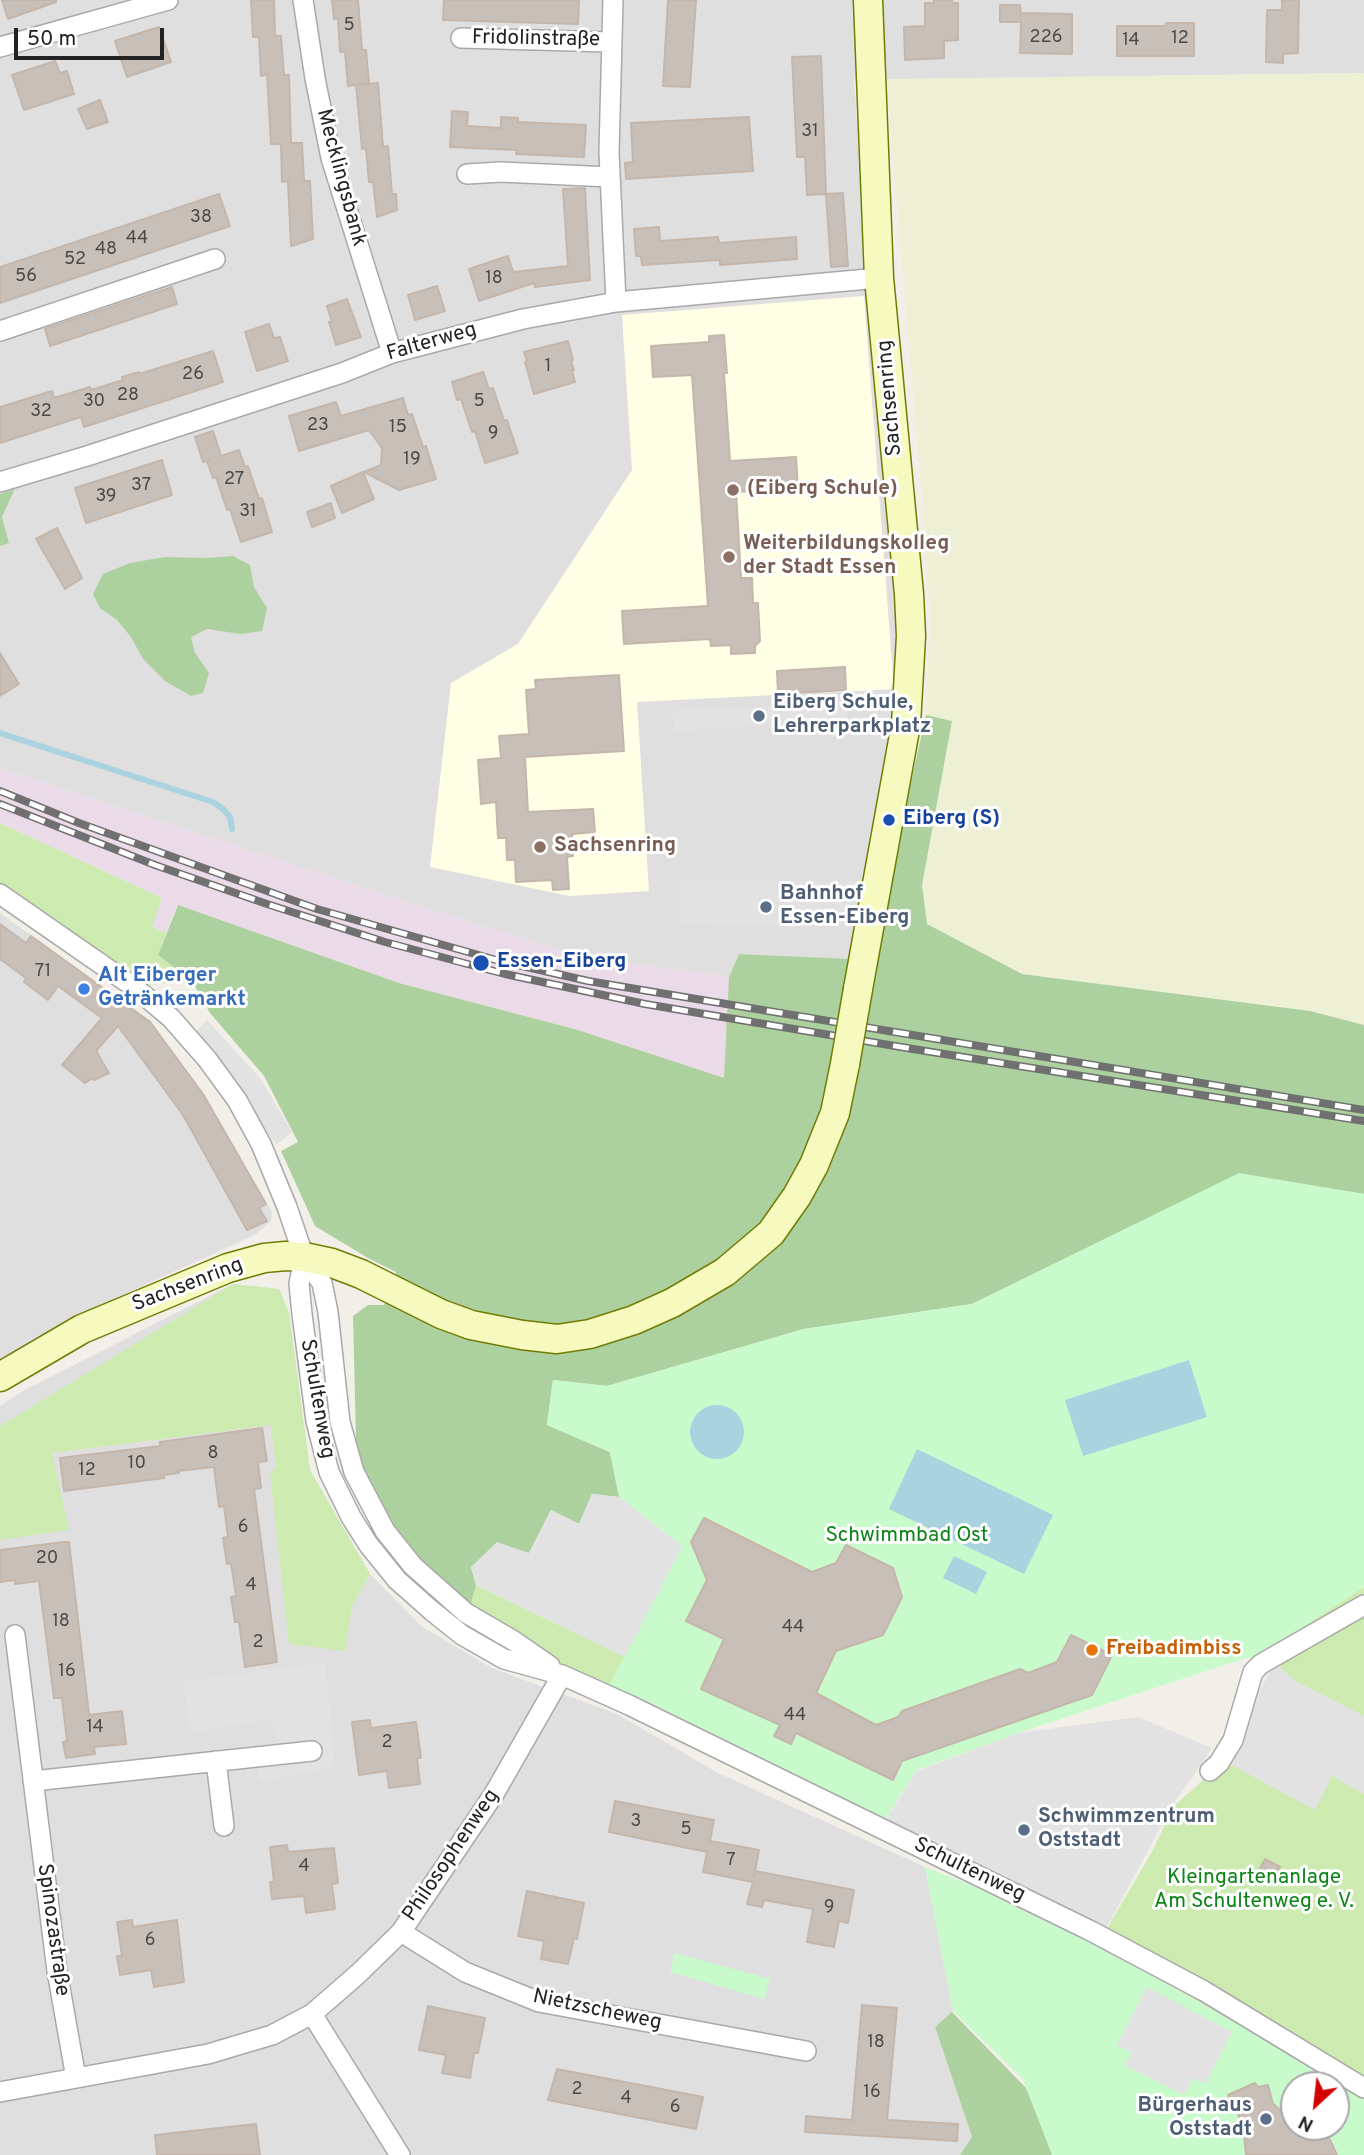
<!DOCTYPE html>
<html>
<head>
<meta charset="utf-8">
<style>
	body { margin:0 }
	#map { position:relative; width:1364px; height:2155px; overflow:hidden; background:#f2efe9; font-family:Overpass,sans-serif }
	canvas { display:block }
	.north { position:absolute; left:1280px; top:2071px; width:70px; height:70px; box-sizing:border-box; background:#fff; border:2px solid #a7a7a7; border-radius:50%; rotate:207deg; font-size:19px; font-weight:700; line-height:28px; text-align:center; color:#222 }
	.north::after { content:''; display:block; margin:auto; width:24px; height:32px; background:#d40000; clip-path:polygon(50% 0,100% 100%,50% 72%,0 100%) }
	.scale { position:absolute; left:14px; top:28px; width:150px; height:32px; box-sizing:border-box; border:4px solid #222; border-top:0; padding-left:9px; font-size:21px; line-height:24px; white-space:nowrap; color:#222; -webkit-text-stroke:5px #fff; paint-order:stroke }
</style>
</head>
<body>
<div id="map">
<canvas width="1364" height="2155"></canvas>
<div class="north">N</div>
<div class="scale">50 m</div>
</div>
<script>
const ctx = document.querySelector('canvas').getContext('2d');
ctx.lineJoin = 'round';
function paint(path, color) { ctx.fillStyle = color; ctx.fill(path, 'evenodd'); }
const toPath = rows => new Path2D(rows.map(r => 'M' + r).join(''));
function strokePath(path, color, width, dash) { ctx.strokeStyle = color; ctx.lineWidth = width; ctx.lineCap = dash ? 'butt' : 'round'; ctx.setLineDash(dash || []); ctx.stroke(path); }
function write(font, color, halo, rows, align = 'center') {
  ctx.font = font + ' Overpass,sans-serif'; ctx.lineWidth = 6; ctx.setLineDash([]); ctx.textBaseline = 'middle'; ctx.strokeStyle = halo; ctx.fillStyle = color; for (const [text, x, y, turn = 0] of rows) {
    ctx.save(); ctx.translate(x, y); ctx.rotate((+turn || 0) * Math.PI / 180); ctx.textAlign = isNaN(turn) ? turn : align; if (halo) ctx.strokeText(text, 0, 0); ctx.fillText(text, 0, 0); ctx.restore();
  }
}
paint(toPath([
	[0,0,1364,0,1364,73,854,80,869,294,904,696,848,959,740,954,729,977,581,957,378,893,0,768,0,546,9,543,2,517,15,490,0,486],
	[0,913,151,1021,208,1101,272,1212,271,1221,255,1235,67,1320,0,1361],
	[233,1284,279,1289,289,1313,310,1470,370,1574,421,1626,492,1668,617,1714,718,1773,925,1867,953,2011,935,2028,972,2137,960,2155,0,2155,0,1406,23,1391]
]), '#e0dfdf');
paint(toPath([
	[0,768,378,893,581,957,729,977,725,1079,578,1030,399,983,177,905,166,933,152,927,162,898,0,823]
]), '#ebdbe8');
paint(toPath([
	[864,296,894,689,637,702,649,891,570,896,430,867,451,683,518,644,632,470,622,315]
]), '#ffffe5');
paint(toPath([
	[1364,73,1364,1025,1310,1011,1022,974,927,924,922,885,952,721,926,715,930,617,925,532,886,79]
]), '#eef0d5');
paint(toPath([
	[0,823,162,898,152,927,166,933,158,955,192,981,134,986,0,894],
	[233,1284,279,1289,289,1313,310,1470,370,1574,352,1606,345,1651,289,1644,270,1473,276,1467,271,1425,52,1453,69,1530,0,1540,0,1426],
	[476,1585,625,1657,605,1693,468,1614],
	[1364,1587,1364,2088,1244,2016,1239,2025,1152,1975,1156,1966,1102,1937,1153,1850,1173,1807,1224,1761,1275,1662,1249,1657,1256,1657]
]), '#cdebb0');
paint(toPath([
	[15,489,2,517,9,543,0,546,0,494],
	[233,556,250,565,254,587,267,608,262,631,241,634,207,629,191,637,195,653,209,673,203,693,191,696,165,681,143,659,131,637,117,620,100,608,93,594,103,574,130,563,165,557,206,558],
	[926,715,952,721,922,885,927,924,1022,974,1310,1011,1364,1025,1364,1194,1239,1174,972,1304,804,1329,607,1386,553,1380,547,1425,610,1452,619,1497,592,1494,579,1524,551,1510,529,1553,471,1567,476,1585,468,1614,446,1596,357,1478,353,1316,368,1305,384,1305,396,1272,368,1258,315,1226,281,1151,298,1142,264,1076,210,1013,192,981,158,955,178,905,399,983,578,1030,724,1078,729,977,739,954,874,960,885,897],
	[952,2012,1026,2088,1053,2155,960,2155,972,2137,935,2027]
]), '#add19e');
paint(toPath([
	[1239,1173,1364,1194,1364,1587,1256,1658,1249,1657,1018,1733,917,1770,881,1826,605,1693,682,1546,619,1497,610,1452,547,1425,553,1380,607,1386,804,1329,972,1304],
	[925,1867,1092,1932,1156,1966,1152,1976,1239,2025,1244,2016,1364,2090,1364,2155,1052,2155,1023,2079,953,2011],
	[1294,2085,1336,2085,1336,2127,1294,2127],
	[675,1953,770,1979,764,1999,670,1972]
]), '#c8facc');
paint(toPath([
	[846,704,847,720,674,731,672,711],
	[681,880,857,882,851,914,786,912,786,927,679,923],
	[207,1020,260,1078,292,1132,276,1145,222,1066,193,1035],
	[592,1494,619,1497,682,1546,625,1657,476,1585,471,1567,497,1542,529,1553,551,1510,579,1524],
	[325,1662,335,1767,259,1782,254,1747,277,1743,272,1719,190,1732,183,1682],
	[1275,1662,1295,1681,1364,1716,1364,1794,1332,1776,1315,1810,1224,1761],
	[1138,1717,1212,1748,1172,1806,1102,1936,881,1827,917,1771,1018,1733],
	[1147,1987,1232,2032,1205,2084,1193,2078,1184,2095,1125,2065,1131,2052,1117,2045]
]), '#e2e2e2');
paint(toPath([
	[1189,1360,1207,1417,1083,1456,1065,1400],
	'690 1432a27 27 0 1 1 54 0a27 27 0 1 1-54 0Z',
	[917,1449,1053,1515,1024,1574,889,1509],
	[954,1556,987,1572,976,1594,943,1578]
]), '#aad3df');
strokePath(toPath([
	[0,733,213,802,223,809,230,817,232,829]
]), '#aad3df', 6);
const building = toPath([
	[2,0,56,0,56,2,8,19,2,0],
	[251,0,274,0,275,36,281,36,284,75,289,75,291,143,302,143,304,181,310,181,313,239,291,246,288,181,282,182,281,144,271,144,267,74,261,76,259,37,253,37,251,0],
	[332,0,358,0,362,50,366,50,369,83,348,86,345,52,340,52,338,18,334,19,332,0],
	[444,0,579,0,578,24,443,20,444,0],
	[668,0,696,0,690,87,663,86,668,0],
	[934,0,952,0,952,3,958,3,958,40,944,41,944,58,905,60,904,27,925,26,925,3,934,3,934,0],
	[1282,0,1299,0,1298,53,1283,54,1283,63,1266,62,1267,10,1282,10,1282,0],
	[1000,5,1020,5,1021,15,1021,13,1072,14,1072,54,1020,53,1021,22,1000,22,1000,5],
	[1166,23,1194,23,1194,56,1117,56,1117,26,1166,26,1166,23],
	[159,27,171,62,127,77,115,41,159,27],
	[821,56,826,194,807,195,805,157,797,157,792,57,821,56],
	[55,61,60,73,67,71,74,94,24,110,12,75,55,61],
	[378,83,383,147,388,146,392,194,396,194,397,210,377,217,373,182,369,182,366,148,362,149,356,85,378,83],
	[100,100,108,122,87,129,78,109,100,100],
	[452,111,468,112,467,126,501,128,501,117,518,118,518,122,586,125,584,157,516,154,517,150,450,147,452,111],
	[749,117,753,171,626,179,625,163,633,162,631,123,749,117],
	[585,188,590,280,535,287,534,283,479,301,469,269,508,256,513,272,568,266,563,189,585,188],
	[843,193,848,266,831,267,826,194,843,193],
	[219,194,230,226,0,303,0,267,219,194],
	[659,227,660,241,718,237,719,243,796,237,797,259,720,265,720,260,642,265,641,256,636,256,634,229,659,227],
	[437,286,445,311,415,320,408,295,437,286],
	[172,287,177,304,50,346,45,329,172,287],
	[347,299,361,337,336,345,329,322,332,322,327,306,347,299],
	[269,324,274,338,280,337,288,361,257,371,245,332,269,324],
	[724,335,727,373,724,373,730,461,796,457,798,488,736,492,741,578,752,578,753,603,758,603,760,641,755,646,755,653,731,654,731,645,711,646,710,639,624,644,622,611,708,606,692,375,653,377,651,346,709,342,709,336,724,335],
	[568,341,573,360,571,361,574,370,572,370,575,382,534,394,525,362,527,361,524,352,568,341],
	[213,351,223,382,84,427,81,417,0,443,0,407,52,391,54,398,90,387,91,390,123,380,122,377,139,372,139,374,213,351],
	[483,372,489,389,493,388,504,421,507,420,518,453,485,463,475,431,472,432,461,399,457,400,452,382,483,372],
	[403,398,408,415,412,414,423,447,426,446,436,479,399,490,364,472,381,465,382,448,369,430,299,451,289,416,336,402,341,416,403,398],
	[213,431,221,456,239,450,245,467,248,466,259,499,262,498,272,532,241,542,230,509,227,510,216,477,213,478,207,461,210,460,203,462,195,437,213,431],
	[162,460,172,495,86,523,75,488,162,460],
	[363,472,374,499,342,513,331,486,363,472],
	[331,503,335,518,312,527,307,512,331,503],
	[57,528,82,578,65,589,36,539,57,528],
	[0,653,19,684,0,696,0,653],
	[845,667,846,690,778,694,777,671,845,667],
	[619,675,624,751,525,757,528,812,593,809,595,832,572,834,573,856,567,857,569,889,553,890,552,880,516,882,515,860,507,860,506,838,498,838,496,802,481,804,478,760,501,758,499,736,529,734,526,690,536,689,535,680,619,675],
	[0,924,26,943,31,936,150,1022,203,1094,266,1204,259,1208,267,1221,247,1230,183,1115,118,1026,96,1051,109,1073,94,1080,93,1078,85,1083,62,1065,102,1018,58,986,48,1000,24,982,26,978,0,959,0,924],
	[262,1428,267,1461,258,1462,261,1488,254,1489,277,1662,245,1667,239,1622,235,1622,233,1609,231,1597,236,1596,231,1563,227,1564,223,1538,228,1537,224,1506,219,1507,214,1467,178,1471,179,1473,164,1475,164,1478,64,1491,60,1458,160,1446,160,1442,262,1428],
	[704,1518,812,1572,836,1563,846,1545,893,1568,902,1597,883,1635,836,1651,816,1693,876,1725,898,1717,902,1711,1020,1669,1028,1673,1057,1662,1071,1635,1112,1655,1092,1695,902,1761,893,1780,796,1733,791,1744,774,1736,780,1725,701,1689,724,1639,686,1621,707,1580,691,1542,704,1518],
	[64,1542,69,1542,89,1715,122,1711,126,1744,94,1747,95,1754,66,1758,63,1742,67,1741,62,1698,54,1698,39,1581,15,1584,15,1580,0,1582,0,1550,64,1542],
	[370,1720,371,1728,416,1722,421,1758,417,1758,420,1784,389,1788,387,1771,359,1775,352,1722,370,1720],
	[615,1801,714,1820,710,1841,759,1850,754,1877,755,1871,854,1890,848,1923,839,1921,834,1947,807,1942,813,1909,764,1900,762,1907,747,1904,753,1882,703,1872,707,1852,609,1832,615,1801],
	[287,1845,288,1852,334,1848,338,1883,332,1884,335,1909,306,1913,304,1896,272,1899,270,1882,274,1882,270,1847,287,1845],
	[1265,1859,1280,1867,1272,1882,1257,1874,1265,1859],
	[527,1891,584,1903,577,1939,574,1938,568,1964,541,1959,544,1941,518,1936,527,1891],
	[132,1920,133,1927,177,1920,184,1982,154,1987,151,1970,120,1975,117,1956,122,1956,117,1922,132,1920],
	[862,2005,897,2008,887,2120,958,2124,957,2141,805,2132,806,2116,852,2120,862,2005],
	[428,2006,485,2018,478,2053,474,2053,470,2078,442,2073,446,2055,419,2050,428,2006],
	[557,2069,703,2097,696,2129,548,2100,557,2069],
	[1255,2083,1258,2087,1268,2085,1273,2104,1294,2120,1294,2127,1324,2127,1337,2155,1246,2155,1243,2124,1228,2095,1255,2083],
	[256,2124,260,2155,157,2155,155,2135,256,2124]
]);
paint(building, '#c7bfb8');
strokePath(building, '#c4b6ab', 2);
const street = toPath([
	[303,0,315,78,331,158,392,353],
	[613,0,609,152,616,302],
	[461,38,610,42],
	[0,47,168,0],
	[467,174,501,172,610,177],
	[0,331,215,259],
	[0,482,87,456,342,373,392,353,523,319,616,302,879,278],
	[0,894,134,987,171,1018,207,1059,237,1100,261,1144,287,1207,304,1257,322,1283,328,1312,340,1422,354,1472,385,1531,413,1566,466,1613,514,1641,550,1666],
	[304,1257,299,1284,302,1314,316,1421,329,1472,351,1517,368,1544,397,1580,432,1611,462,1635,504,1659,562,1675,629,1705,1091,1931,1204,1991,1364,2088],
	[15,1635,57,1971,76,2078],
	[216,1761,224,1826],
	[1210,1771,1219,1763,1233,1740,1253,1672,1261,1664,1364,1605],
	[33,1781,312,1751],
	[401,1932,465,1972,539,2002,806,2051],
	[312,2014,400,2155],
	[0,2092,208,2054,272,2035,312,2014,358,1974,401,1932,494,1794,562,1675]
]);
const secondary = toPath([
	[858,989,906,724,911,636,909,594,879,278,868,0],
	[0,1377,82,1329,228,1268,264,1258,286,1256,304,1257,332,1263,361,1274,441,1314,471,1325,522,1335,557,1339,590,1334,634,1320,672,1303,725,1272,771,1233,797,1196,814,1165,835,1113,845,1064]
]);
strokePath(street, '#a9a9a9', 22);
strokePath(secondary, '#707d05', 31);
strokePath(street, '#fff', 19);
strokePath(secondary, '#f7fabf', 28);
const rail = toPath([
	[0,791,79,823,317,909,496,960,588,981,1364,1110],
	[0,804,155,865,267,904,385,942,505,974,645,1004,913,1049,1364,1121]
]);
strokePath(rail, '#707070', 8);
strokePath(rail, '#fff', 5, [16]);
const secondaryBridge = toPath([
	[845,1064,858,989]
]);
strokePath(secondaryBridge, '#707d05', 31, []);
strokePath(secondaryBridge, '#f7fabf', 28);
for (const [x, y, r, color] of [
	[733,490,7,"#8d6e63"],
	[729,557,7,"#8d6e63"],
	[759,716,7,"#5c6f8a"],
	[889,820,7,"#1a4fb4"],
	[540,847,7,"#8d6e63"],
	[766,907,7,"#5c6f8a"],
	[481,963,9,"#1a4fb4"],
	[84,989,7,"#3f7fe0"],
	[1092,1650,7,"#e8710a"],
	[1024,1830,7,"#5c6f8a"],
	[1266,2119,7,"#5c6f8a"]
]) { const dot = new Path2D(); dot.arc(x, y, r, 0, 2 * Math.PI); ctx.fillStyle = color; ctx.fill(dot); strokePath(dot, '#fff', 2.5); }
write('18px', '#4b4948', null, [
	["5",349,26],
	["226",1046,38],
	["12",1180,39],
	["14",1131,41],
	["31",810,132],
	["38",201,218],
	["44",137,239],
	["48",106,250],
	["52",75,260],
	["56",26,277],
	["18",494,279],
	["1",548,367],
	["26",193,375],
	["28",128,396],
	["30",94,402],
	["5",479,402],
	["32",41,412],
	["23",318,426],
	["15",398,428],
	["9",493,434],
	["19",412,460],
	["27",234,480],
	["37",141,486],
	["39",106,497],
	["31",248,512],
	["71",43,972],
	["8",213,1454],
	["10",137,1464],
	["12",87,1471],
	["6",243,1528],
	["20",47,1559],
	["4",251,1586],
	["18",61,1622],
	["44",793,1628],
	["2",258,1643],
	["16",67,1672],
	["44",795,1716],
	["14",95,1728],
	["2",387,1743],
	["3",636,1822],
	["5",686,1830],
	["7",731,1861],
	["4",304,1867],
	["9",829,1908],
	["6",150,1941],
	["18",876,2043],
	["2",577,2090],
	["16",872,2093],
	["4",626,2099],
	["6",675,2108]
]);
write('21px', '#222', '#fff', [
	["Fridolinstraße",536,40,1],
	["Mecklingsbank",340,178,75],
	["Falterweg",432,343,-16],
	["Sachsenring",891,398,-95],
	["Sachsenring",188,1286,-21],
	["Schultenweg",316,1399,80],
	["Philosophenweg",452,1856,-56],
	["Schultenweg",969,1871,26],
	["Spinozastraße",52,1930,82],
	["Nietzscheweg",597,2011,12]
]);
write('bold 21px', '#785e54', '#fff', [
	["(Eiberg Schule)",747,490],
	["Weiterbildungskolleg",743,545],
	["der Stadt Essen",743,569],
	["Sachsenring",554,847]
], 'left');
write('bold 21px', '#4e5e75', '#fff', [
	["Eiberg Schule,",773,704],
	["Lehrerparkplatz",773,728],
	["Bahnhof",780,895],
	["Essen-Eiberg",780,919],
	["Schwimmzentrum",1038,1818],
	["Oststadt",1038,1842],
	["Bürgerhaus",1252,2107,"right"],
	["Oststadt",1252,2131,"right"]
], 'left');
write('bold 21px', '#164399', '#fff', [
	["Eiberg (S)",903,820],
	["Essen-Eiberg",497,963]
], 'left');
write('bold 21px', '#366cbe', '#fff', [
	["Alt Eiberger",98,977],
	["Getränkemarkt",98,1001]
], 'left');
write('21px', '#0c8416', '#fff', [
	["Schwimmbad Ost",907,1537],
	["Kleingartenanlage",1254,1879],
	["Am Schultenweg e. V.",1254,1903]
]);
write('bold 21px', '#c56008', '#fff', [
	["Freibadimbiss",1106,1650]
], 'left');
</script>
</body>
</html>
